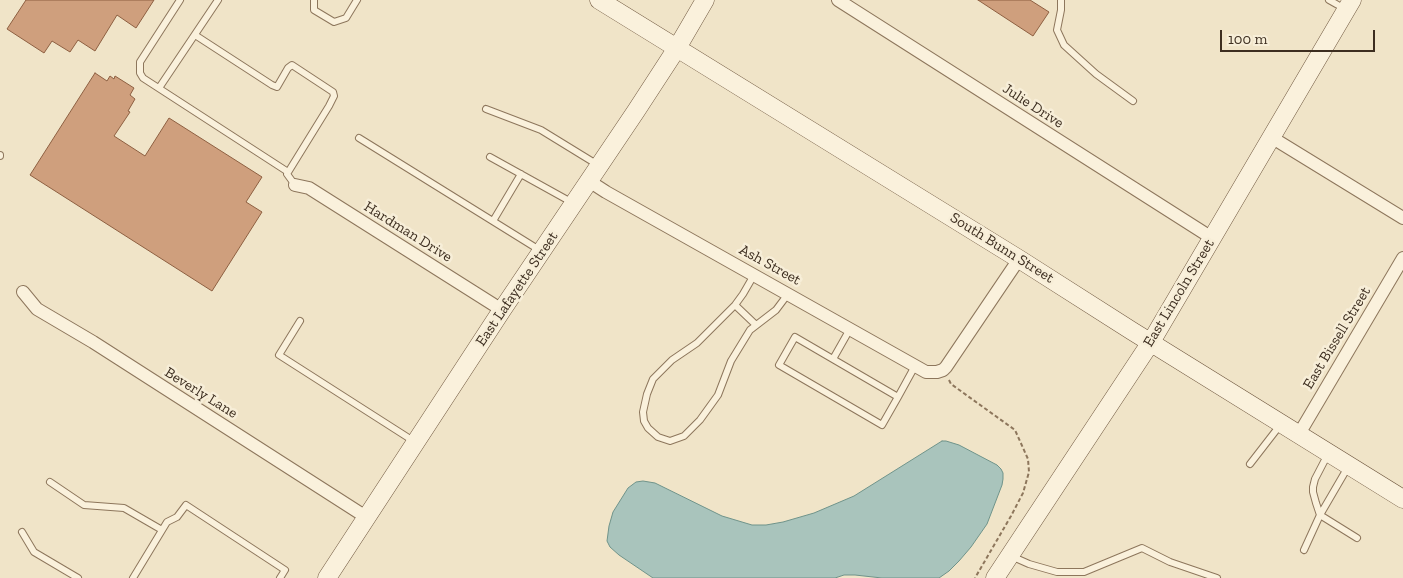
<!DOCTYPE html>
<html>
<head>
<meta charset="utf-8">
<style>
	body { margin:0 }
	#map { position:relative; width:1403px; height:578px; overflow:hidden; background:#f0e4c8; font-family:"Zilla Slab",serif }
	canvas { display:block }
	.scale { position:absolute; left:1220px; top:30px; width:155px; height:22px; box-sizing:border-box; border:2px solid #3d2e20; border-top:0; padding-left:6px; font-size:15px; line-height:18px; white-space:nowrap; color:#3d2e20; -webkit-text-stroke:4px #f7eed8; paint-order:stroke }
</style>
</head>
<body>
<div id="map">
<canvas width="1403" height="578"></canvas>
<div class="scale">100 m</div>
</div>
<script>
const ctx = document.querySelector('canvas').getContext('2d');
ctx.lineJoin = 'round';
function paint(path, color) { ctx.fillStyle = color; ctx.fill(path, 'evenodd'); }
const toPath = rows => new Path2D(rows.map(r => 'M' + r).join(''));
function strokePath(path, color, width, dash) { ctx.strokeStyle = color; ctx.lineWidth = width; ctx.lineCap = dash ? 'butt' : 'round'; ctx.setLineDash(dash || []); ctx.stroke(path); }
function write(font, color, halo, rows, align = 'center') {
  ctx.font = font + ' "Zilla Slab",serif'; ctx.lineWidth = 5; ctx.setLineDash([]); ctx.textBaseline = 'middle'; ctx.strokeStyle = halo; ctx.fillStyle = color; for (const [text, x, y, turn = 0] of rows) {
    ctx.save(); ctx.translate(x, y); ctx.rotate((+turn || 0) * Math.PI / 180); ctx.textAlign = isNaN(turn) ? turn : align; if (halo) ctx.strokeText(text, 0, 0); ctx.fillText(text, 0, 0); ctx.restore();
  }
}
const water = toPath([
	[942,441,946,441,959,445,997,465,1001,469,1003,473,1003,479,1002,485,987,524,971,547,959,561,949,571,939,578,882,578,855,575,844,575,835,578,653,578,619,555,610,547,607,541,609,526,613,512,628,488,636,482,643,481,655,483,722,516,752,525,766,525,783,522,814,513,854,496,942,441]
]);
paint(water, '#a9c4bc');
strokePath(water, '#6f938a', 1);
const building = toPath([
	[26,0,154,0,136,28,117,15,95,51,78,40,70,52,52,41,44,53,7,29,26,0],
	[978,0,1030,0,1049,12,1033,36,978,0],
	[95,73,107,81,110,76,114,79,115,76,134,88,130,95,135,99,128,111,130,112,114,136,145,156,169,118,262,177,246,202,262,212,212,291,30,175,95,73]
]);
paint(building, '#cf9f7d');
strokePath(building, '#8d5f41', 1);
const lane = toPath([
	[180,0,140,62,140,73,143,78,288,172],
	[314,0,314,10,334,22,346,18,357,0],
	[1061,0,1061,10,1057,30,1064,45,1096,74,1133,101],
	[1329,0,1345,9],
	[195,35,272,85,277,87,288,68,292,65,333,92,334,96,329,106,287,174,295,185],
	[159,88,218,0],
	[486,109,541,130,598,165],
	[359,138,541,251],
	[0,155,0,156],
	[490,157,573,203],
	[493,221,521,174],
	[754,275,743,294,735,305,697,343,672,360,653,379,647,394,643,412,644,421,648,428,658,437,670,441,684,436,700,420,718,395,731,361,750,330,776,310,788,294],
	[735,305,756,325],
	[300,321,279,355,415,442],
	[833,359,850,329],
	[898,397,795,337,779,365,882,425,898,397,915,366],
	[1328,454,1315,479,1313,487,1313,492,1316,503,1320,515,1357,538],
	[1250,464,1281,424],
	[50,482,84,505,124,508,162,530],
	[22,532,34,552,78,578],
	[1304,550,1320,515,1348,467],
	[1011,556,1029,564,1057,572,1084,572,1142,548,1170,562,1217,578],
	[133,578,167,522,177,517,186,505,285,570,280,578]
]);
const street = toPath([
	[838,0,1212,238],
	[1271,137,1403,218],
	[589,181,606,192,926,372,937,372,943,370,946,367,1019,259],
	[295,185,309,188,502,310],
	[23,292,37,309,93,342,366,517],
	[1299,434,1403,258]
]);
const secondary = toPath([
	[599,0,1019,259,1132,331,1403,499],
	[327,578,502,310,636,111,677,48,705,0],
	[995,578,1151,342,1352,0]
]);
strokePath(lane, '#8d765c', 8);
strokePath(street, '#8d765c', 14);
strokePath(secondary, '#6f573f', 19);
strokePath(toPath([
	[949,380,951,384,1015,430,1028,459,1029,472,1023,493,1011,516,975,578]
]), '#8d765c', 2, [4, 2.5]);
strokePath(lane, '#faf1dc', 6);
strokePath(street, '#faf1dc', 12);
strokePath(secondary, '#faf1dc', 18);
write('15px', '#3d2e20', '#f7eed8', [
	["Julie Drive",1033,106,33],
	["Hardman Drive",408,232,32],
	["South Bunn Street",1002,248,32],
	["Ash Street",770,265,29],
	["East Lafayette Street",517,289,-56],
	["East Lincoln Street",1179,293,-59],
	["East Bissell Street",1337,338,-59],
	["Beverly Lane",201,393,32]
]);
</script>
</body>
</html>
